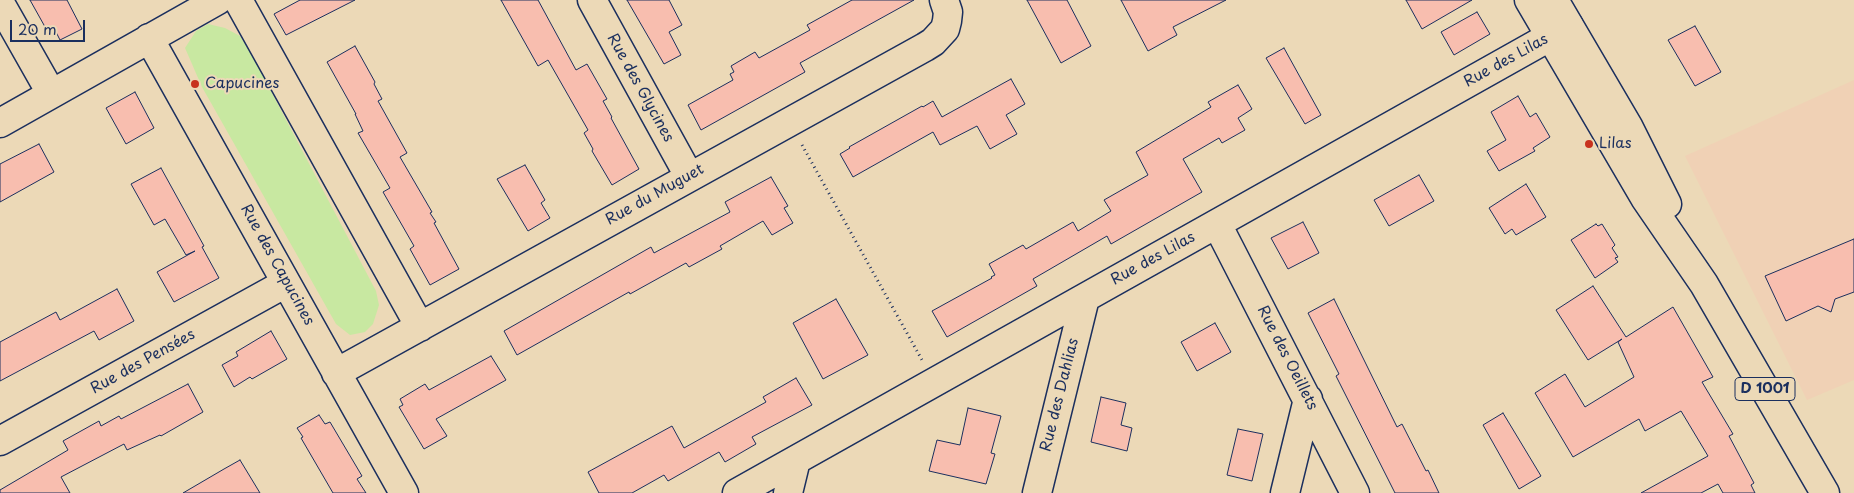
<!DOCTYPE html>
<html>
<head>
<meta charset="utf-8">
<style>
	body { margin:0 }
	#map { position:relative; width:1854px; height:493px; overflow:hidden; background:#ecd9b7; font-family:"Playpen Sans",sans-serif }
	canvas { display:block }
	.scale { position:absolute; left:10px; top:20px; width:75px; height:22px; box-sizing:border-box; border:2px solid #1b2f5e; border-top:0; padding-left:6px; font-size:15px; line-height:18px; white-space:nowrap; color:#1b2f5e; -webkit-text-stroke:4px #ecd9b7; paint-order:stroke }
</style>
</head>
<body>
<div id="map">
<canvas width="1854" height="493"></canvas>
<div class="scale">20 m</div>
</div>
<script>
const ctx = document.querySelector('canvas').getContext('2d');
ctx.lineJoin = 'round';
function paint(path, color) { ctx.fillStyle = color; ctx.fill(path, 'evenodd'); }
const toPath = rows => new Path2D(rows.map(r => 'M' + r).join(''));
function strokePath(path, color, width, dash) { ctx.strokeStyle = color; ctx.lineWidth = width; ctx.lineCap = dash ? 'butt' : 'round'; ctx.setLineDash(dash || []); ctx.stroke(path); }
function write(font, color, halo, rows, align = 'center') {
  ctx.font = font + ' "Playpen Sans",sans-serif'; ctx.lineWidth = 4; ctx.setLineDash([]); ctx.textBaseline = 'middle'; ctx.strokeStyle = halo; ctx.fillStyle = color; for (const [text, x, y, turn = 0] of rows) {
    ctx.save(); ctx.translate(x, y); ctx.rotate((+turn || 0) * Math.PI / 180); ctx.textAlign = isNaN(turn) ? turn : align; if (halo) ctx.strokeText(text, 0, 0); ctx.fillText(text, 0, 0); ctx.restore();
  }
}
paint(toPath([
	[1854,80,1854,380,1807,400,1685,156]
]), '#f0d1b5');
paint(toPath([
	[208,24,225,28,240,36,252,55,376,291,379,305,373,324,365,332,350,335,336,324,202,87,185,48,196,31]
]), '#c8e8a1');
const building = toPath([
	[30,0,67,0,82,29,60,40,55,30,49,34,30,0],
	[300,0,355,0,286,35,274,14,300,0],
	[501,0,538,0,576,70,587,64,607,99,603,101,612,117,611,118,639,169,612,185,592,151,593,149,584,133,588,130,548,60,538,66,501,0],
	[627,0,669,0,682,25,669,32,681,55,664,64,627,0],
	[852,0,914,0,800,63,805,72,701,130,688,105,733,80,730,74,734,72,731,66,755,52,759,58,810,30,807,25,852,0],
	[1027,0,1067,0,1091,46,1061,63,1027,0],
	[1121,0,1226,0,1173,27,1177,35,1148,51,1121,0],
	[1406,0,1472,0,1422,29,1406,0],
	[1477,12,1490,34,1454,55,1441,32,1477,12],
	[1695,26,1721,72,1695,86,1668,40,1695,26],
	[355,46,375,82,374,84,382,99,378,101,407,153,400,157,432,212,430,213,436,222,434,223,459,269,430,285,410,249,414,246,383,192,390,188,358,133,363,131,355,114,356,114,327,62,355,46],
	[1284,48,1321,115,1305,124,1266,58,1284,48],
	[1011,79,1025,104,1006,115,1017,134,990,149,977,126,940,145,933,132,853,177,840,154,850,148,849,147,922,106,923,107,933,101,942,117,1011,79],
	[1238,85,1252,109,1238,118,1245,130,1222,143,1219,138,1183,159,1202,192,1111,244,1107,236,1033,279,1037,286,947,337,932,311,992,278,991,277,995,275,989,264,1023,245,1026,249,1073,222,1078,231,1111,211,1104,200,1148,175,1136,152,1211,107,1208,102,1238,85],
	[135,92,154,128,126,144,106,108,135,92],
	[1518,96,1530,117,1536,113,1550,137,1533,148,1535,151,1499,171,1487,151,1506,140,1491,112,1518,96],
	[39,144,54,172,0,202,0,164,39,144],
	[525,165,545,200,541,203,550,218,528,231,497,179,525,165],
	[161,168,204,246,202,247,219,278,174,302,157,272,195,251,186,255,165,219,154,225,131,184,161,168],
	[1419,175,1434,201,1389,226,1374,200,1419,175],
	[771,177,788,206,784,208,793,223,772,235,763,221,720,246,722,249,689,267,686,263,630,294,629,292,517,355,504,331,651,247,654,253,730,212,725,202,771,177],
	[1526,184,1546,217,1516,235,1512,229,1505,234,1489,208,1526,184],
	[1303,222,1319,253,1288,269,1271,238,1303,222],
	[1596,224,1598,226,1602,224,1615,245,1612,248,1618,257,1615,258,1618,262,1595,278,1571,240,1596,224],
	[1854,239,1854,292,1835,299,1831,312,1818,306,1786,321,1765,276,1854,239],
	[1593,286,1626,337,1673,307,1713,377,1702,382,1733,434,1729,436,1754,483,1751,485,1755,493,1723,493,1718,484,1701,493,1641,493,1708,456,1681,411,1645,431,1639,419,1573,457,1535,393,1565,374,1585,407,1634,377,1618,342,1622,339,1588,360,1556,310,1593,286],
	[117,289,134,321,99,340,94,331,0,381,0,342,56,312,60,320,117,289],
	[836,299,868,355,823,379,793,323,836,299],
	[1334,299,1397,427,1402,424,1426,471,1428,470,1439,493,1395,493,1336,376,1339,374,1308,313,1334,299],
	[1215,323,1231,352,1197,371,1181,342,1215,323],
	[271,331,287,359,252,379,250,377,234,387,222,365,238,356,236,352,271,331],
	[491,356,506,380,436,419,447,436,424,449,399,407,403,405,400,399,425,384,429,390,491,356],
	[796,378,812,405,752,437,756,444,725,462,719,452,668,481,664,475,632,493,599,493,588,472,672,426,684,448,766,402,763,397,796,378],
	[188,384,203,412,161,436,160,435,127,450,124,444,61,477,70,493,0,493,0,490,68,450,63,441,99,421,101,426,119,416,121,419,188,384],
	[1101,397,1126,403,1121,425,1132,428,1127,451,1091,442,1101,397],
	[968,408,1001,416,991,453,995,454,986,484,929,471,937,440,960,445,968,408],
	[1503,413,1541,476,1519,489,1483,425,1503,413],
	[319,415,325,424,330,422,362,476,357,479,366,493,333,493,301,438,303,437,297,428,319,415],
	[1238,429,1263,434,1252,481,1227,475,1238,429],
	[240,460,260,493,183,493,224,469,240,460]
]);
paint(building, '#f8beaf');
strokePath(building, '#1b2f5e', 1);
const minor = toPath([
	[238,0,420,327],
	[592,0,689,176],
	[0,3,51,93],
	[149,38,404,493],
	[0,123,218,0],
	[1217,224,1355,493],
	[336,373,925,47,933,42,945,29,947,21,948,12,944,0],
	[0,441,286,283],
	[737,493,1569,26],
	[788,493,796,460],
	[1037,493,1085,298],
	[1285,493,1308,399]
]);
const major = toPath([
	[1529,0,1645,198,1704,284,1825,493],
	[1554,0,1628,126,1667,204]
]);
strokePath(minor, '#1b2f5e', 31);
strokePath(major, '#1b2f5e', 31);
strokePath(toPath([
	[802,145,922,360]
]), '#1b2f5e', 3, [1, 4]);
strokePath(minor, '#ecd9b7', 28);
strokePath(major, '#ecd9b7', 28);
for (const [x, y, r, color] of [
	[195,84,5,"#c8321e"],
	[1589,144,5,"#c8321e"]
]) { const dot = new Path2D(); dot.arc(x, y, r, 0, 2 * Math.PI); ctx.fillStyle = color; ctx.fill(dot); strokePath(dot, '#ecd9b7', 2); }
for (const [x, y, w] of [
	[1765,389,60]
]) { const box = new Path2D(); box.roundRect(x - w / 2, y - 11.5, w, 23, 4); ctx.fillStyle = '#ecd9b7'; ctx.fill(box); strokePath(box, '#1b2f5e', 1); }
write('bold 14px', '#1b2f5e', null, [
	["D 1001",1765,389]
]);
write('15px', '#1b2f5e', '#ecd9b7', [
	["Rue des Lilas",1506,61,-29],
	["Rue des Glycines",640,88,61],
	["Rue du Muguet",655,195,-29],
	["Rue des Lilas",1153,259,-29],
	["Rue des Capucines",277,265,61],
	["Rue des Oeillets",1287,358,63],
	["Rue des Pensées",143,362,-29],
	["Rue des Dahlias",1060,395,-76]
]);
write('15px', '#1b2f5e', '#ecd9b7', [
	["Capucines",205,84],
	["Lilas",1599,144]
], 'left');
</script>
</body>
</html>
